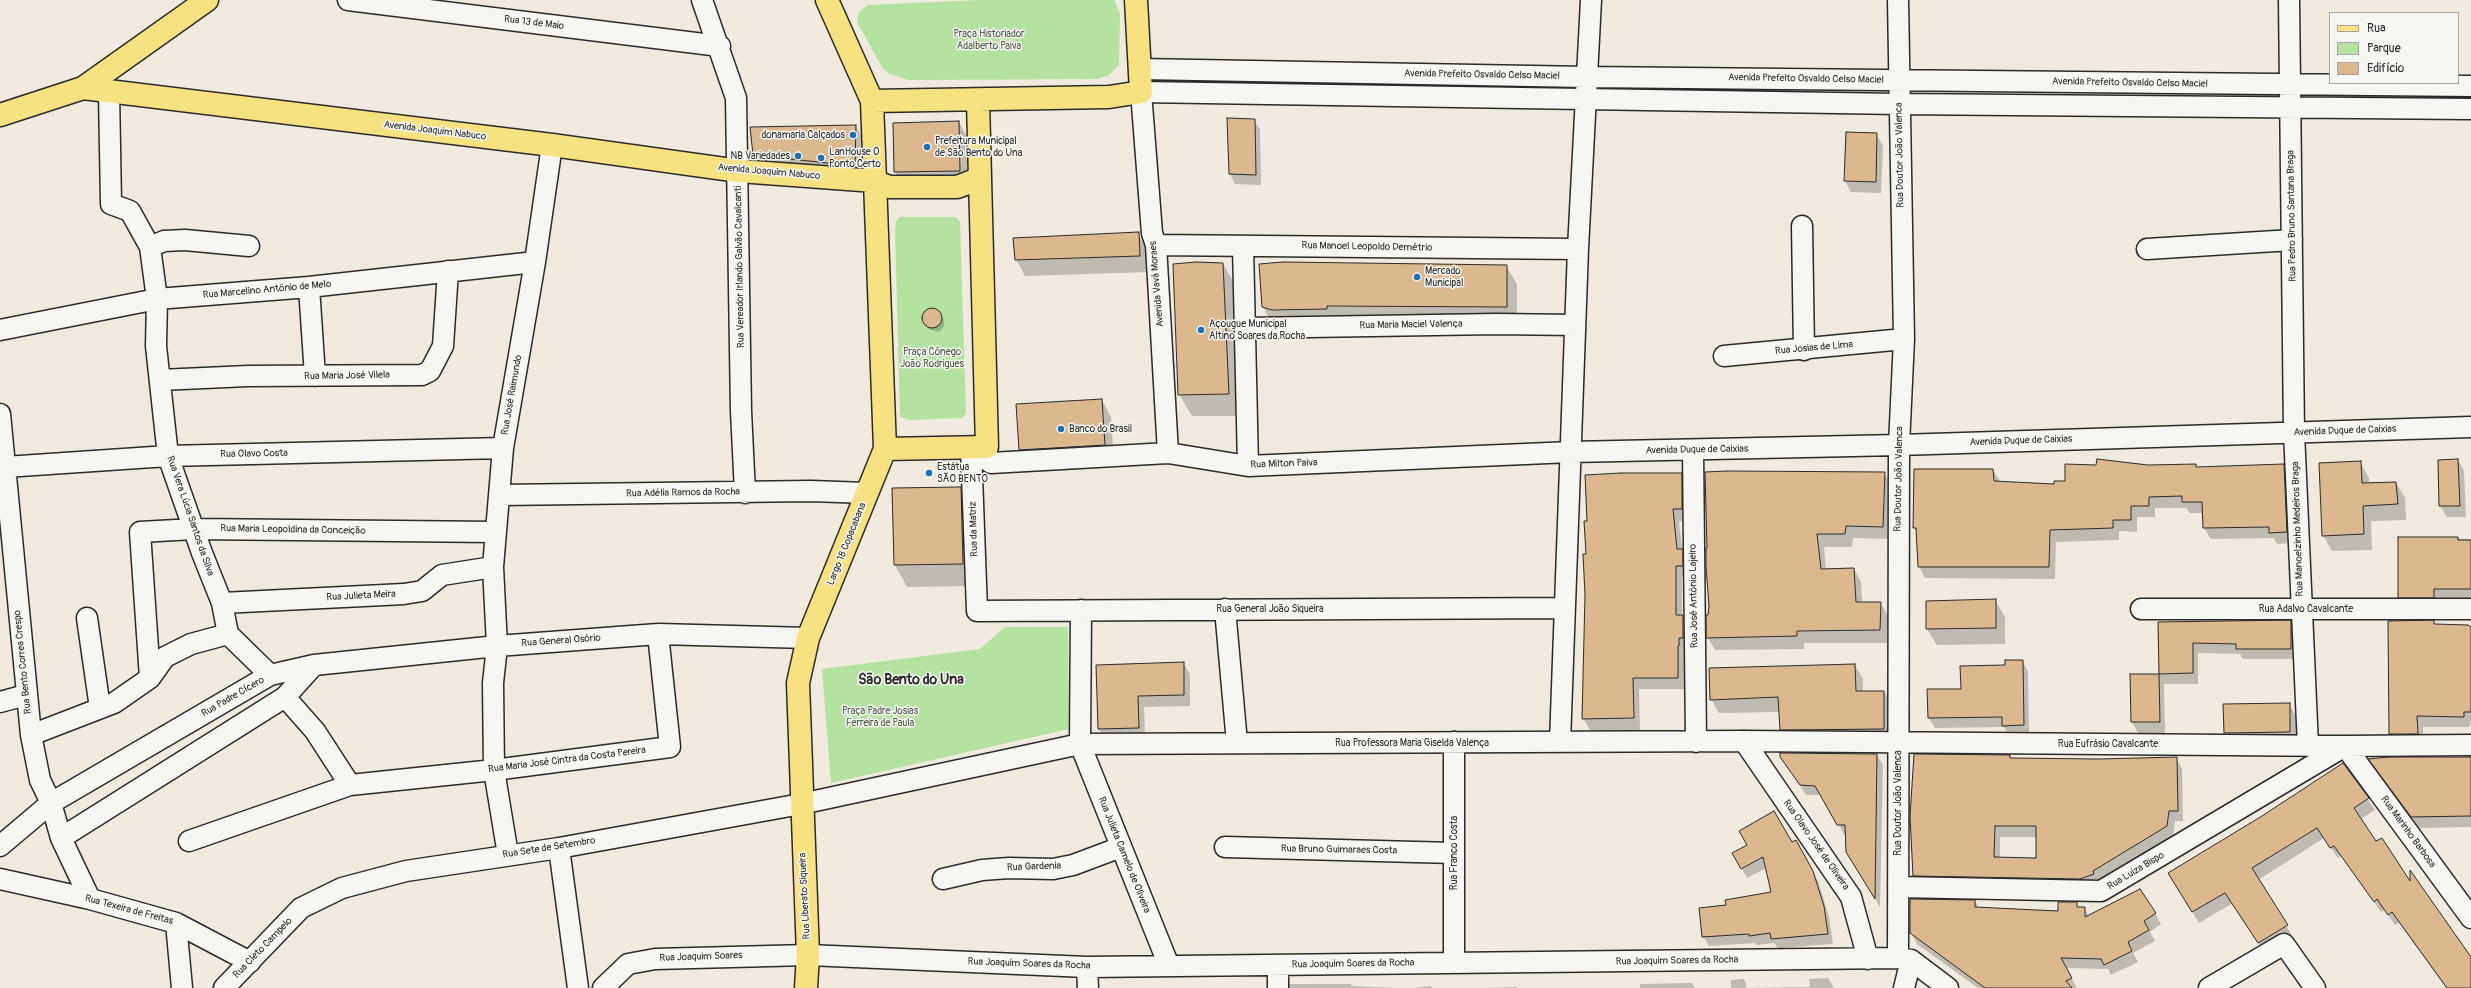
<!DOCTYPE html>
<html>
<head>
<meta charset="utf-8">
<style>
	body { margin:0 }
	#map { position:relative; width:2471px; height:988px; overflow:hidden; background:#f1eade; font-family:Pangolin,sans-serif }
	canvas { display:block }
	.legend { position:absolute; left:2329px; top:12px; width:130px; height:72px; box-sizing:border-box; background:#f6f6f2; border:1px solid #a5a5a2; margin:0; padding:5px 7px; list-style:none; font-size:12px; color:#2b2b2b }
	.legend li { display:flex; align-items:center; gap:8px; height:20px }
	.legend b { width:20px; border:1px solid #a5a5a2 }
</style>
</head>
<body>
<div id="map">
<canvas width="2471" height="988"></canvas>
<ul class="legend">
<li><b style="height:5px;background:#f7e281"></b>Rua</li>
<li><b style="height:11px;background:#b4e2a1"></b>Parque</li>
<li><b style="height:11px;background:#dbb88d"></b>Edifício</li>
</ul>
</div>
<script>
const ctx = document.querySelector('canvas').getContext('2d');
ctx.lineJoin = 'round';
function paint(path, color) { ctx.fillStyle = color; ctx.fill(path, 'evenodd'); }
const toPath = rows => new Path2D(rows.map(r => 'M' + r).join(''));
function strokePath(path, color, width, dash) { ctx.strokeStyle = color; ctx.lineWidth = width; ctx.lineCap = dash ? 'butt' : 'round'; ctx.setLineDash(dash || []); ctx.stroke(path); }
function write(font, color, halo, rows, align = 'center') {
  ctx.font = font + ' Pangolin,sans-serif'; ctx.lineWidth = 3; ctx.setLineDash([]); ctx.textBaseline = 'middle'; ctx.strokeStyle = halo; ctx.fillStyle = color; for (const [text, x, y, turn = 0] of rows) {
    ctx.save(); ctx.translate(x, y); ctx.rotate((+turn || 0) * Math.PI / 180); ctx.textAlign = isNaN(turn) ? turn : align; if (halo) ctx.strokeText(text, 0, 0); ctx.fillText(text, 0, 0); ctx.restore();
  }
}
paint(toPath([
	[980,0,1114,0,1120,13,1119,65,1109,75,1098,79,908,80,890,74,883,69,857,22,859,12,868,5],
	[899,217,956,217,960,222,966,413,962,418,909,420,900,417,895,231,896,222],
	[1005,627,1068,627,1069,729,831,783,822,669,980,649]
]), '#b4e2a1');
paint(toPath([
	[1254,120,1260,129,1261,185,1235,184,1230,174],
	[959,122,968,139,970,188,905,189,895,172,894,124],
	[856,126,861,136,860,175,760,164,754,154],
	[1876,134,1883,146,1881,193,1851,192,1845,181],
	[1138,233,1148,250,1149,272,1025,276,1016,259],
	[1223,264,1236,286,1241,416,1192,416,1179,394],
	[1506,266,1517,284,1517,325,1273,326,1263,307],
	[932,309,940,314,944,320,944,326,939,332,928,329,923,318,927,311],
	[1102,400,1111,417,1114,462,1030,466,1020,450],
	[2458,460,2464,471,2466,517,2447,517,2440,506,2439,461],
	[2360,462,2369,478,2369,484,2396,483,2405,498,2406,520,2371,521,2372,550,2332,551,2323,535],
	[2196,465,2197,468,2283,465,2290,477,2293,543,2277,544,2274,538,2211,539,2204,528,2203,513,2190,513,2186,508,2155,508,2155,517,2137,517,2137,532,2119,531,2119,540,2056,542,2055,579,1925,578,1919,566,1918,533,1914,528,1993,470,2000,481,2055,486,2148,466],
	[1884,473,1892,486,1890,539,1853,538,1852,547,1824,547,1826,570,1854,569,1861,582,1862,603,1880,603,1888,615,1887,643,1804,643,1804,649,1715,650,1707,637,1709,616],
	[1681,474,1688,486,1688,521,1679,521,1682,549,1689,562,1689,577,1682,577,1682,616,1689,628,1686,657,1684,658,1684,689,1639,689,1640,730,1590,730,1583,718,1587,555],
	[960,488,973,510,975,586,907,587,895,565,893,489],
	[2399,538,2471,539,2471,603,2407,611,2399,597],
	[1995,600,2005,617,2005,644,1937,645,1927,629],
	[2290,622,2296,632,2297,659,2243,659,2240,654,2198,653,2198,684,2164,684,2165,733,2138,733,2132,722,2131,675,2160,675,2159,623],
	[2434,622,2436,626,2471,627,2471,723,2469,727,2423,727,2423,745,2396,745,2390,734],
	[2022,661,2028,671,2029,735,2009,736,2004,727,1935,728,1929,718,1962,690,2006,666],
	[1183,663,1190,674,1190,706,1144,707,1145,739,1105,740,1099,729,1097,666],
	[1855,665,1863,679,1863,692,1884,692,1892,706,1892,743,1789,744,1781,730,1780,712,1719,713,1711,699],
	[2289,704,2299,721,2299,748,2234,749,2225,732],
	[1877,755,1883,765,1880,907,1853,862,1846,834,1844,834,1822,795,1806,795,1788,767],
	[2009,756,2011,759,2099,760,2176,758,2182,769,2183,821,2175,821,2173,837,2099,883,1920,886,1914,876],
	[2000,837,2037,837,2037,859,2000,858],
	[2471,759,2471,827,2418,828,2376,770],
	[2343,764,2375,810,2361,819,2376,842,2471,958,2471,988,2446,988,2399,923,2395,925,2385,910,2381,912,2341,856,2338,858,2324,838,2258,880,2293,937,2265,954,2233,903,2199,923,2169,873,2263,817],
	[1796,841,1818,881,1829,917,1833,944,1778,948,1774,943,1756,945,1755,943,1709,946,1703,936,1727,906,1772,893,1766,868,1747,878,1733,853],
	[1975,901,1979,908,2059,912,2076,903,2079,908,2084,908,2089,916,2155,913,2161,924,2150,932,2155,941,2133,953,2138,962,2111,975,2108,969,2066,968,2077,988,1978,988,1917,944,1911,933],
	[1828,978,1834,988,1731,988,1731,980,1744,979,1747,988,1810,987,1809,979],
	[1692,983,1695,988,1640,988,1640,984],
	[1290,984,1351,984,1352,986,1398,988,1289,988],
	[1431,986,1432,988,1413,988],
	[1517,987,1517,988,1481,988]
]), '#0003');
const building = toPath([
	[1227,118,1255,119,1256,175,1229,174,1227,118],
	[959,121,960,171,894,172,893,123,959,121],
	[856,125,855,166,753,155,750,127,856,125],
	[1846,132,1877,133,1876,182,1844,181,1846,132],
	[1139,232,1140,256,1015,260,1013,238,1139,232],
	[1196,262,1223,263,1229,394,1178,395,1173,264,1196,262],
	[1283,262,1507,265,1507,307,1327,306,1327,309,1272,310,1262,307,1259,264,1283,262],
	'922 318a10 10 0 1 1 20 0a10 10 0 1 1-20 0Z',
	[1102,399,1105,445,1019,450,1016,404,1102,399],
	[2097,459,2148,465,2196,464,2196,467,2284,464,2287,532,2269,533,2269,527,2203,528,2202,502,2182,502,2182,496,2149,497,2149,506,2131,506,2131,520,2113,520,2113,528,2050,530,2049,567,1918,567,1916,528,1913,528,1914,469,1993,469,1994,481,2054,484,2054,481,2065,481,2065,464,2096,465,2097,459],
	[2458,459,2460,506,2439,506,2438,460,2458,459],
	[2361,461,2362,483,2396,482,2398,504,2363,506,2364,534,2322,536,2319,463,2361,461],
	[1727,471,1885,472,1883,527,1846,526,1845,534,1817,534,1821,569,1854,568,1856,602,1881,602,1880,630,1797,631,1797,636,1706,638,1706,615,1708,615,1709,606,1706,567,1706,548,1707,548,1705,472,1727,471],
	[1621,473,1682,473,1682,509,1673,509,1677,549,1683,549,1683,566,1676,566,1676,615,1683,615,1683,638,1679,638,1679,646,1678,646,1678,678,1633,678,1634,718,1582,719,1585,595,1583,554,1586,554,1584,521,1587,521,1585,475,1621,473],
	[961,487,963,564,894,565,892,488,961,487],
	[2398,537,2458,537,2458,540,2471,540,2471,589,2434,589,2434,598,2398,598,2398,537],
	[1996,599,1996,628,1926,629,1926,601,1996,599],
	[2291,620,2291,649,2236,649,2236,644,2193,643,2193,673,2159,674,2158,622,2291,620],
	[2434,620,2434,624,2468,625,2471,627,2471,712,2464,712,2464,717,2417,716,2418,734,2389,734,2388,621,2434,620],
	[2005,660,2023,660,2024,725,2002,726,2002,717,1928,718,1927,689,1961,689,1960,666,2005,665,2005,660],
	[1184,662,1184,695,1138,696,1139,728,1098,729,1096,665,1184,662],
	[1855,664,1856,691,1884,691,1884,729,1780,730,1778,697,1710,700,1709,668,1855,664],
	[2130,674,2159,674,2160,722,2131,722,2130,674],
	[2290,703,2290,732,2224,733,2223,704,2290,703],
	[1780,753,1877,754,1875,899,1846,852,1845,825,1837,825,1815,786,1800,785,1780,757,1780,753],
	[1914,754,2010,755,2010,758,2099,759,2177,757,2178,811,2169,811,2167,826,2093,871,2094,874,2080,879,1913,876,1910,816,1914,754],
	[1995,826,2036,826,2036,858,1994,857,1995,826],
	[2389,757,2471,757,2471,816,2411,817,2368,759,2389,757],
	[2343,763,2369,798,2354,808,2376,841,2382,838,2410,881,2410,870,2471,957,2471,988,2447,988,2392,912,2388,915,2377,899,2374,902,2334,846,2330,848,2317,828,2252,868,2288,925,2258,943,2225,893,2192,912,2168,873,2262,816,2343,763],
	[1774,811,1792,842,1796,840,1813,871,1824,906,1828,934,1771,939,1770,933,1749,936,1749,934,1702,937,1699,908,1726,905,1725,900,1771,892,1763,857,1741,869,1732,853,1747,845,1739,831,1774,811],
	[2140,889,2156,913,2144,921,2149,930,2128,942,2132,951,2104,965,2101,959,2061,958,2072,978,2066,981,2072,988,1985,988,1910,933,1910,899,1975,900,1975,907,2058,911,2058,902,2077,902,2077,907,2085,907,2085,917,2140,889]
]);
paint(building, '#dbb88d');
strokePath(building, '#2b2b2b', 1);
const minor = toPath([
	[348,0,720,46],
	[702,0,736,98,741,411,745,493],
	[2289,0,2294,432,2308,746],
	[1140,69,1587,77,2471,86],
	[109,92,111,204,130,211,150,247,157,299,156,346,168,456,202,553,222,603,228,634,270,675],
	[1802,226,1804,350],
	[1156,245,1578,249],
	[1243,246,1248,466],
	[150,247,164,241,185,240,249,246],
	[2147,249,2292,240],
	[309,287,315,376],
	[1247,328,1496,324,1575,325],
	[0,330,157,299,309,287,535,262],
	[1724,356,1904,339],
	[160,380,248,376,422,375,430,371,443,346,448,271],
	[0,414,31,735,40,780,51,803,61,838,90,899],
	[987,447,987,460,991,463,1168,453,1248,466,1571,452,1899,445,2471,427],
	[971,448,977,611,1564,608],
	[1693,450,1696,742],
	[1168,453,1156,245,1152,233,1141,92,1899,104,2471,109],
	[5,467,168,456,503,448],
	[500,495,811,491,867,493],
	[222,603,404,594,422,591,442,575,493,567],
	[1225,609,1237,743],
	[2141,609,2471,609],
	[1081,610,1080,744,1169,966],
	[87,618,100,708],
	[150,678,140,532,194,529,495,532],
	[285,697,315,731,350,785],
	[0,702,26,695],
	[31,735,114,703,150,678,165,657,191,644,228,634],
	[1744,741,1851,897,1868,959],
	[1560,742,1578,249,1591,0],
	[61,838,285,697,314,665],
	[189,841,350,785,494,770,670,747,658,634],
	[0,846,51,803,270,675,314,665,497,646,658,634,808,638],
	[1225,847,1454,853],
	[559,848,578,988],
	[508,855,494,770,493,683,497,646,493,567,503,448,535,262,552,145],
	[0,879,90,899,176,923,250,962],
	[943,879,982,870,1009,868,1053,869,1073,865,1121,847],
	[1898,887,2101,891,2345,746,2471,918],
	[176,923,182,988],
	[1898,958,1899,445,1904,339,1898,0],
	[1454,963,1454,742],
	[1087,967,1088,988],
	[224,988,301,908,342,888,406,871,559,848,801,804,1080,744,1744,741,2345,746,2471,745],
	[603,988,628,964,655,959,808,955,1087,967,1898,958,1911,960,1948,988],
	[1278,988,1278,965],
	[1904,988,1911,960],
	[2209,988,2284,944,2315,988]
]);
const major = toPath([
	[83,88,207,0],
	[872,101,1109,97,1141,92,1136,0],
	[0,115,83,88,552,145,739,171,875,181,889,187,957,187,973,181,980,175],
	[885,449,987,447,978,101],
	[806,988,808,955,798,683,808,638,885,449,872,101,827,0]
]);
strokePath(minor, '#2b2b2b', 23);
strokePath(major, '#2b2b2b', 25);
strokePath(minor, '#f6f6f2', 20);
strokePath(major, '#f7e281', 22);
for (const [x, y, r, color] of [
	[853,135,4,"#1f6fb2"],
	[927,147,4,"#1f6fb2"],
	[798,156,4,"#1f6fb2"],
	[821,158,4,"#1f6fb2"],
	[1417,277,4,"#1f6fb2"],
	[1201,330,4,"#1f6fb2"],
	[1061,429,4,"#1f6fb2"],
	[929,473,4,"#1f6fb2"]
]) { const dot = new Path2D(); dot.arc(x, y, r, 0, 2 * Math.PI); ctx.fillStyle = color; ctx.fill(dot); strokePath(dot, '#f6f6f2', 1.5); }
write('10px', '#2b2b2b', '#f6f6f2', [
	["Rua 13 de Maio",534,23,7],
	["Avenida Prefeito Osvaldo Celso Maciel",1482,75,1],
	["Avenida Prefeito Osvaldo Celso Maciel",1806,79,1],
	["Avenida Prefeito Osvaldo Celso Maciel",2130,83,1],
	["Avenida Joaquim Nabuco",435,131,7],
	["Rua Doutor João Valenca",1900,155,-91],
	["Avenida Joaquim Nabuco",769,172,5],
	["Rua Pedro Bruno Santana Braga",2292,216,-91],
	["Rua Manoel Leopoldo Demétrio",1367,247,1],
	["Rua Vereador Irlando Galvão Cavalcanti",740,267,-91],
	["Avenida Vavá Moraes",1157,284,-95],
	["Rua Marcelino Antônio de Melo",267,290,-5],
	["Rua Maria Maciel Valença",1411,325,-1],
	["Rua Josias de Lima",1814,348,-5],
	["Rua Maria José Vilela",347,376,-1],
	["Rua José Raimundo",512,395,-80],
	["Avenida Duque de Caixias",2345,431,-2],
	["Avenida Duque de Caixias",2021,441,-2],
	["Avenida Duque de Caixias",1697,450,-1],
	["Rua Olavo Costa",254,454,-1],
	["Rua Milton Paiva",1284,464,-2],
	["Rua Doutor João Valenca",1899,479,-89],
	["Rua Adélia Ramos da Rocha",683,493,-1],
	["Rua Vera Lúcia Santos da Silva",190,516,71],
	["Rua da Matriz",974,529,-92],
	["Rua Manoelzinho Medeiros Braga",2298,529,-92],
	["Rua Maria Leopoldina da Conceição",293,530,1],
	["Largo 18 Copacabana",847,544,-68],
	["Rua Julieta Meira",361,596,-3],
	["Rua José Antônio Lajeiro",1694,596,-91],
	["Rua General João Siqueira",1270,609],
	["Rua Adalvo Cavalcante",2306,609],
	["Rua General Osório",561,641,-4],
	["Rua Bento Correa Crespo",23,662,-96],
	["Rua Padre Cícero",233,697,-30],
	["Rua Professora Maria Giselda Valença",1412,743],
	["Rua Eufrásio Cavalcante",2108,744],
	["Rua Maria José Cintra da Costa Pereira",567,760,-7],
	["Rua Doutor João Valenca",1898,803,-90],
	["Rua Marinho Barbosa",2408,832,54],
	["Rua Olavo José de Oliveira",1816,845,55],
	["Rua Sete de Setembro",549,848,-9],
	["Rua Bruno Guimaraes Costa",1339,850,1],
	["Rua Franco Costa",1454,853,-90],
	["Rua Julieta Camelo de Oliveira",1124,855,68],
	["Rua Gardenia",1034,867,-2],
	["Rua Luiza Bispo",2136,871,-31],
	["Rua Liberato Siqueira",805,896,-93],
	["Rua Texeira de Freitas",129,910,15],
	["Rua Cleto Campelo",263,948,-46],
	["Rua Joaquim Soares",701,957,-2],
	["Rua Joaquim Soares da Rocha",1677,961,-1],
	["Rua Joaquim Soares da Rocha",1029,964,2],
	["Rua Joaquim Soares da Rocha",1353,964,-1]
]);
write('10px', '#4d5948', '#f6f6f2', [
	["Praça Historiador",989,34],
	["Adalberto Paiva",989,46],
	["Praça Cônego",932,352],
	["João Rodrigues",932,364],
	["Praça Padre Josias",880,711],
	["Ferreira de Paula",880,723]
]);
write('10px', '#2b2b2b', '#f6f6f2', [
	["donamaria Calçados",845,135,"right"],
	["Prefeitura Municipal",935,141],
	["de São Bento do Una",935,153],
	["LanHouse O",829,152],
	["Ponto Certo",829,164],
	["NB Variedades",790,156,"right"],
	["Mercado",1425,271],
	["Municipal",1425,283],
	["Açougue Municipal",1209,324],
	["Altino Soares da Rocha",1209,336],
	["Banco do Brasil",1069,429],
	["Estátua",937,467],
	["SÃO BENTO",937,479]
], 'left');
write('bold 14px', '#2b2b2b', '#f6f6f2', [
	["São Bento do Una",911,680]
]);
</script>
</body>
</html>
